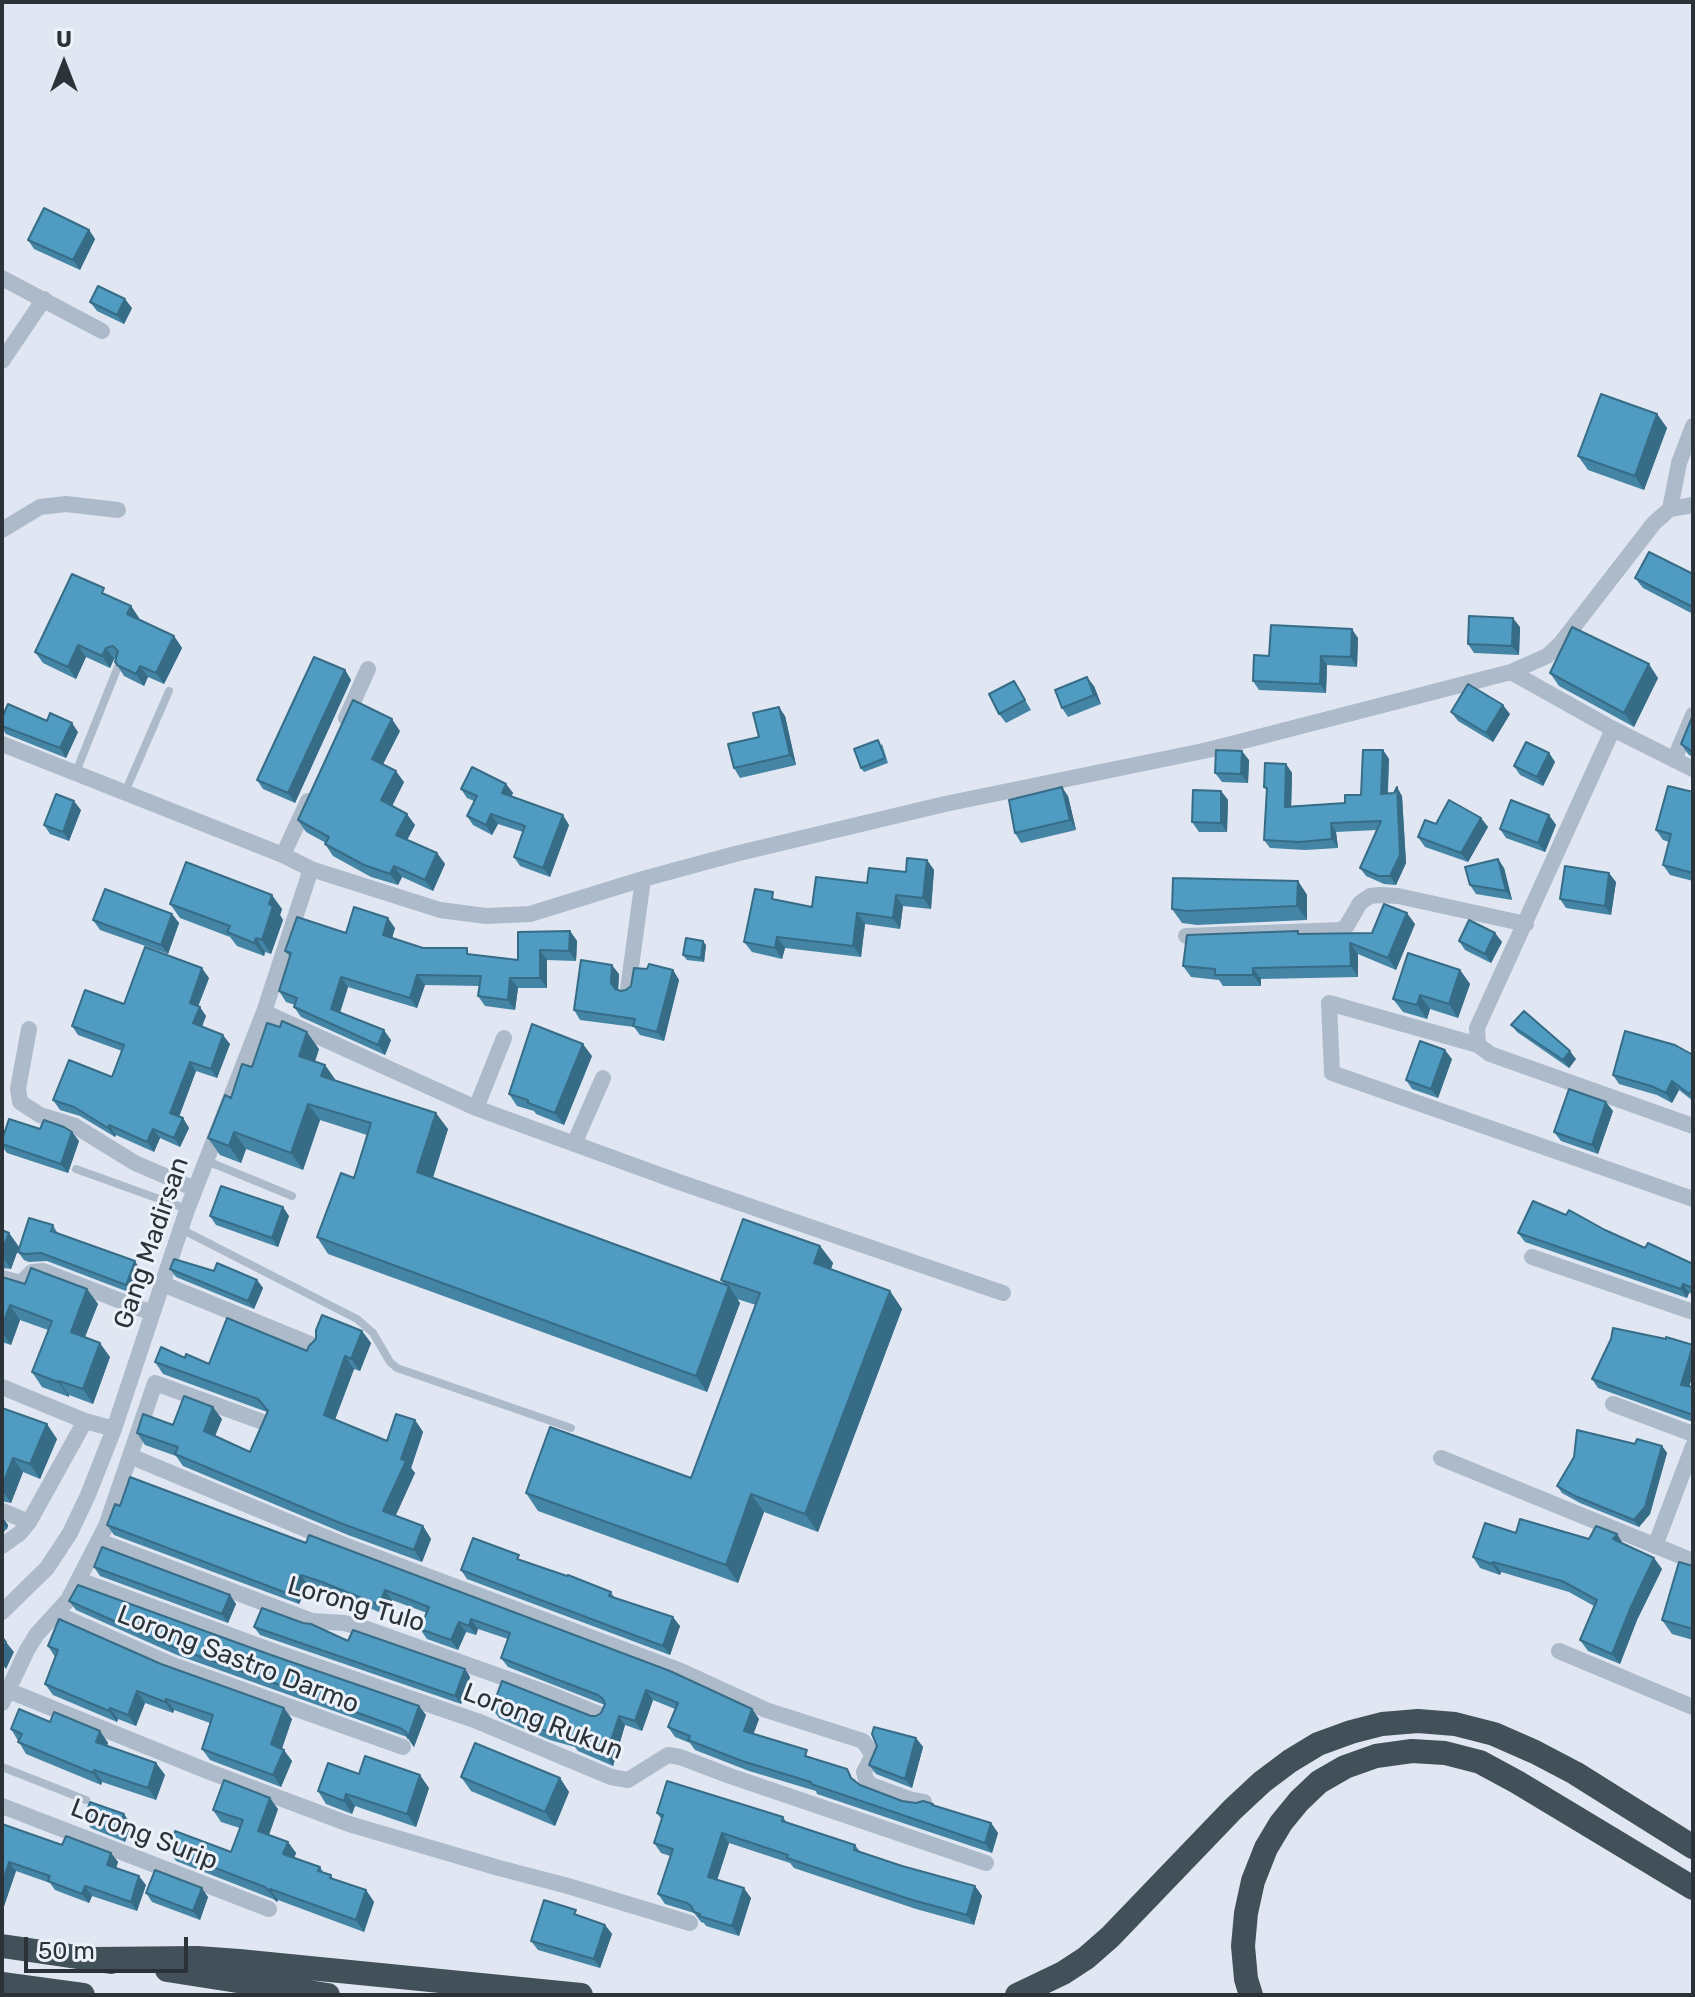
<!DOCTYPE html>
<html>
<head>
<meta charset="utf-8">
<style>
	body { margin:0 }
	#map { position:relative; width:1695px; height:1997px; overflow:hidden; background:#e0e7f2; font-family:Rubik,sans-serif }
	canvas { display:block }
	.frame { position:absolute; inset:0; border:4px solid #2b3339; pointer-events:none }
	.north { position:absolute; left:24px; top:24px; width:80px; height:80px; -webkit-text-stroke:6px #ecf1fa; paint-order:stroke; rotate:0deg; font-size:22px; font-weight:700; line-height:32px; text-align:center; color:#2b3339 }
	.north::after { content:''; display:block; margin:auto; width:28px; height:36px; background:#2b3339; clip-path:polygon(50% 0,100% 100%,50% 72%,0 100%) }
	.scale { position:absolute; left:24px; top:1937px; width:164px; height:36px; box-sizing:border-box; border:4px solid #2b3339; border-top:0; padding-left:10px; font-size:24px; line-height:28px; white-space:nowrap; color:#2b3339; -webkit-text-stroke:6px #ecf1fa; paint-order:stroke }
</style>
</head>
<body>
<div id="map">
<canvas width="1695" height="1997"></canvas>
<div class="frame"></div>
<div class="north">U</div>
<div class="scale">50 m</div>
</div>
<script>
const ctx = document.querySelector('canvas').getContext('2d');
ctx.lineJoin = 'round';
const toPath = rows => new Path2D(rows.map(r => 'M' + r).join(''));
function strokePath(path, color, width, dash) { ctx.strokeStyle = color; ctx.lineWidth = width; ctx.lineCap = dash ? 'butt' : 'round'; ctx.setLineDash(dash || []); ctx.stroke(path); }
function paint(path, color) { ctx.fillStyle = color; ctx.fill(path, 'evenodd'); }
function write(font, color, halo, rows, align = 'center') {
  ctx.font = font + ' Rubik,sans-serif'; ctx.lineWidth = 6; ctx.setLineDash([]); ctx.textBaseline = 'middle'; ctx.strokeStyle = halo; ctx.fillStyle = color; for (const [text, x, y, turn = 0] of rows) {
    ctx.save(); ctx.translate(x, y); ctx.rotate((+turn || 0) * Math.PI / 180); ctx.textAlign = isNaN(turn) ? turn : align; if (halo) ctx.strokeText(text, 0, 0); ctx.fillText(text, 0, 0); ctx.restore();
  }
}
strokePath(toPath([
	[76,772,119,664],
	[125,792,169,691],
	[207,1161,292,1196],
	[76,1169,187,1209],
	[181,1229,357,1319,373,1333,390,1362,397,1368,571,1428],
	[2,1767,86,1800]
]), '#acbaca', 8);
strokePath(toPath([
	[2,278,102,331],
	[2,361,44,299],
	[1670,509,1679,463,1693,426],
	[2,530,40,507,66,504,118,510],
	[1511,672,1613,729,1693,769],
	[346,718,368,669],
	[1613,729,1477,1028,1478,1045,1490,1054,1693,1126],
	[2,744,283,855,311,869,440,910,486,916,530,914,643,879,735,854,945,804,1208,750,1511,672,1547,656,1561,643,1654,523,1670,509,1693,505],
	[1674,760,1693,715],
	[283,855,308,801],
	[1186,936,1340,930,1346,927,1360,903,1370,896,1380,895,1398,896,1526,924],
	[628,989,643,879],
	[264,1012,476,1108,679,1182,1003,1293],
	[29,1029,18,1089,20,1102,40,1115,75,1126,135,1163,195,1189],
	[1478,1045,1329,1003,1332,1073,1693,1199],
	[476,1108,504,1038],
	[574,1144,603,1078],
	[1532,1257,1693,1312],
	[2,1278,21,1283,32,1272,43,1271,152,1313],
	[163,1284,315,1346],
	[2,1387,85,1421],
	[1613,1404,1693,1434],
	[130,1456,344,1545,681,1671,766,1710,863,1741,873,1755,864,1772,866,1780,871,1785,912,1800,924,1802],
	[1441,1458,1693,1561],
	[2,1511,29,1522],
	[99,1541,312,1621,344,1623,367,1629,547,1693,601,1715],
	[2,1546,20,1533,29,1522,85,1421,114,1429],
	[1655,1546,1693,1446],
	[79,1580,281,1654,477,1721,611,1777,628,1780,668,1755,680,1757,730,1776,986,1863],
	[2,1612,47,1568,70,1533,88,1495,114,1429,187,1210,264,1012,311,869],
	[57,1614,173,1665,403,1747],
	[1559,1651,1693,1707],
	[7,1690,210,1772,349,1824,499,1868,568,1886,690,1923],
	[2,1703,27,1650,37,1634,68,1600,106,1526,155,1383,263,1422],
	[2,1806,269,1909]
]), '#acbaca', 16);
strokePath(toPath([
	[2,1946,111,1962],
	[95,1959,197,1958,239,1961,581,1995],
	[167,1970,328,1995],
	[2,1984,83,1995],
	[1017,1995,1063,1973,1086,1958,1110,1937,1233,1809,1262,1782,1290,1761,1318,1744,1351,1732,1382,1724,1418,1721,1455,1724,1494,1734,1535,1752,1575,1773,1693,1847],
	[1251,1995,1246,1979,1243,1946,1246,1913,1253,1881,1266,1848,1281,1823,1299,1801,1319,1782,1345,1767,1376,1756,1412,1751,1445,1753,1480,1762,1517,1782,1693,1888]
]), '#425059', 24);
paint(toPath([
	[89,230,95,239,80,270,34,249,28,240],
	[90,302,132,308,124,324,97,311],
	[1657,414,1667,428,1644,490,1588,470,1578,456],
	[1693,574,1693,614,1643,588,1635,578],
	[109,596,131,606,139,618,138,619,174,636,182,648,164,684,148,677,144,686,124,676,115,662,116,659,114,659,110,668,86,657,76,679,43,663,35,652],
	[1520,627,1519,655,1474,653,1468,644],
	[1358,638,1357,667,1327,665,1326,693,1259,690,1253,681,1269,656],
	[345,670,351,680,295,803,263,789,257,780],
	[1550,673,1658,678,1634,727,1559,686],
	[1014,681,1031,710,1006,723,999,714],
	[1094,686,1101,704,1068,717,1062,708],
	[1451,712,1510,714,1493,742,1458,721],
	[1693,715,1693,758,1688,754,1681,744],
	[785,716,796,765,740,778,734,768,759,737],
	[2,718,47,721,78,732,66,758,6,734,2,728],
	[400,731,383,764,404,782,392,806,415,825,407,840,437,853,445,864,433,891,402,877,398,885,371,877,333,856,325,844,326,843,306,832,298,820],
	[882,744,888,763,864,772,861,768],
	[1383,750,1389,759,1388,793,1402,796,1406,863,1396,885,1384,884,1366,876,1360,868,1377,830,1336,832,1338,848,1305,850,1270,848,1264,840,1267,791,1264,787,1286,764,1292,773,1291,806,1345,803,1361,795],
	[1549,753,1555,762,1543,786,1520,775,1514,766],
	[1249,760,1248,783,1222,782,1215,773],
	[506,784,513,793,511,796,569,825,550,877,520,866,514,857,523,832,498,824,492,835,473,825,467,816,474,801,467,798,461,789],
	[1221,791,1228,800,1227,832,1199,832,1192,822],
	[1693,792,1693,881,1670,875,1663,865,1669,842,1663,840,1656,830],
	[1068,796,1076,830,1021,843,1015,833],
	[81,810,69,841,50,834,44,825],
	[1549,815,1556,825,1545,852,1506,838,1500,829],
	[1481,818,1488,827,1468,862,1425,847,1418,837,1436,824],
	[1498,859,1504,868,1512,900,1476,894,1470,885],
	[927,860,934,870,931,909,903,906,900,929,865,924,861,957,785,948,782,959,752,952,744,942,779,900,812,907,867,883,906,872],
	[1298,881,1307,895,1307,920,1197,925,1182,923,1172,909],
	[1616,882,1611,915,1566,908,1560,899],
	[170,904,282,909,280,915,283,920,271,954,265,952,264,956,237,946,230,937,180,918],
	[172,914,179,923,168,954,100,930,93,920],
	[1415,924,1396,970,1358,954,1358,977,1261,979,1261,986,1223,986,1219,980,1191,977,1183,966,1301,934,1372,933],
	[395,928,392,938,423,948,518,960,570,931,577,941,576,961,547,960,547,988,518,988,515,1010,485,1006,478,996,480,986,425,985,417,1008,348,987,340,1012,391,1040,385,1055,301,1017,294,1007,295,1005,286,1002,279,991,290,957,285,951,346,933],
	[1495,933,1502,942,1491,963,1465,950,1459,941],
	[706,945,704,962,687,960,683,955],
	[647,969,673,970,679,980,664,1041,640,1035,634,1027,580,1020,574,1010,619,974,618,990,621,991,626,990],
	[1460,970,1470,984,1458,1018,1430,1009,1427,1019,1403,1012,1393,999],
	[209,978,198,1006,206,1016,202,1027,230,1044,217,1078,196,1071,179,1117,183,1118,189,1128,180,1147,160,1138,154,1152,116,1135,115,1137,80,1116,60,1110,53,1100,112,1077,122,1051,78,1035,72,1026,124,1004],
	[1511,1025,1576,1059,1569,1068,1517,1032],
	[280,1027,319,1049,315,1061,325,1065,336,1081,448,1129,433,1178,725,1285,721,1280,820,1246,833,1263,831,1269,890,1291,902,1309,818,1532,764,1512,738,1583,538,1511,526,1493,691,1478,756,1305,737,1299,740,1303,707,1392,328,1254,317,1237,354,1178,367,1135,320,1120,303,1170,246,1149,241,1163,220,1155,208,1138,231,1098],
	[1693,1055,1693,1101,1679,1090,1672,1103,1657,1095,1619,1084,1613,1075],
	[592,1056,564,1125,536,1114,534,1111,517,1106,509,1094],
	[1452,1059,1438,1098,1412,1089,1406,1080],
	[1613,1111,1598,1154,1561,1141,1554,1132],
	[40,1129,72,1132,79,1141,68,1173,7,1153,2,1146,2,1140],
	[1566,1215,1605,1230,1645,1248,1693,1264,1693,1294,1689,1293,1687,1298,1525,1242,1518,1233],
	[210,1216,289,1216,278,1247,216,1225],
	[53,1225,58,1234,140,1269,131,1293,47,1261,29,1262,24,1260,18,1252],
	[2,1230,9,1233,19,1247,11,1269,2,1268],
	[170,1269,214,1271,257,1280,263,1288,254,1309,176,1277],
	[2,1277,25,1284,87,1289,98,1304,85,1337,110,1357,93,1404,69,1395,69,1397,42,1387,32,1372,48,1330,20,1320,11,1345,2,1342],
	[362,1331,371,1343,360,1371,354,1369,335,1420,387,1441,415,1420,423,1432,411,1468,415,1473,395,1516,423,1526,431,1539,422,1562,348,1535,183,1466,176,1456,145,1445,137,1433,173,1425,222,1419,215,1436,250,1452,268,1413,267,1412,163,1374,155,1362,185,1358,209,1364,307,1351],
	[1666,1339,1690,1386,1693,1387,1693,1422,1598,1388,1592,1379],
	[2,1408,57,1439,40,1479,23,1472,11,1503,2,1501],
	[1635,1444,1662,1446,1667,1453,1650,1514,1639,1527,1580,1503,1562,1493,1557,1486],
	[130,1477,752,1709,759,1719,753,1734,813,1758,854,1779,860,1785,902,1801,916,1803,933,1804,934,1806,991,1823,998,1833,992,1853,817,1794,816,1791,749,1771,695,1750,690,1743,675,1737,668,1727,675,1709,653,1700,642,1731,625,1725,613,1766,578,1751,575,1747,550,1740,499,1718,492,1708,596,1716,601,1713,605,1705,508,1667,501,1658,508,1639,478,1629,476,1635,466,1632,458,1650,427,1639,420,1629,427,1613,392,1600,386,1615,329,1591,308,1585,299,1604,114,1535,107,1525,120,1506],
	[2,1517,8,1525,7,1529,2,1533],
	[1516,1533,1589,1539,1623,1544,1654,1558,1662,1569,1637,1620,1620,1664,1588,1651,1580,1640,1594,1606,1569,1592,1501,1572,1500,1575,1480,1568,1473,1557],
	[524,1561,611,1592,614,1597,680,1626,670,1655,467,1579,461,1570],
	[1693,1566,1693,1640,1672,1634,1662,1620],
	[94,1567,230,1595,236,1604,228,1623,100,1576],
	[69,1601,271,1655,419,1706,426,1715,414,1747,407,1737,177,1655,76,1610],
	[254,1627,348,1641,465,1669,470,1677,461,1704,260,1635],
	[48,1646,161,1664,292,1719,282,1749,292,1761,281,1787,210,1760,202,1749,210,1723,174,1710,173,1713,145,1703,136,1726,118,1719,117,1722,53,1695,45,1684,55,1657],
	[50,1722,100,1731,108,1743,107,1746,156,1763,165,1775,156,1800,102,1782,101,1785,26,1754,11,1729],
	[916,1738,923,1747,912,1788,876,1774,869,1765,877,1746],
	[359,1774,429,1788,416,1827,355,1806,352,1814,326,1804,318,1791],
	[461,1777,560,1778,569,1792,555,1826,471,1791],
	[278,1809,269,1835,288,1842,296,1853,294,1858,320,1867,324,1873,331,1875,333,1879,366,1890,374,1902,364,1932,278,1900,277,1902,273,1899,176,1861,168,1850,231,1852,240,1828,221,1822,213,1810],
	[657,1813,783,1817,787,1823,855,1845,861,1853,902,1866,975,1886,982,1896,974,1925,916,1909,794,1868,790,1863,729,1843,717,1879,751,1898,739,1936,706,1926,704,1923,701,1922,694,1913,665,1904,658,1894,670,1856,661,1853,654,1843,662,1820],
	[84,1819,131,1824,125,1842,91,1828],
	[2,1824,62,1845,111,1853,118,1862,116,1868,146,1885,137,1911,92,1896,89,1903,55,1890,50,1883,16,1871,3,1909,2,1908],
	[146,1893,208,1897,200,1920,152,1902],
	[580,1916,605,1925,612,1934,600,1968,538,1950,531,1941]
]), '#4485a6');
paint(toPath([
	[89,230,95,239,80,270,73,260],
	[125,299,132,308,124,324,117,315],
	[1657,414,1667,428,1644,490,1635,476],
	[131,606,139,618,135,626,127,614],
	[1513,618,1520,627,1519,655,1512,646],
	[1352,629,1358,638,1357,667,1351,657],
	[174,636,182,648,164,684,156,673],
	[78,645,86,657,76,679,68,667],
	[106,648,114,659,110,668,102,656],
	[1321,656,1327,665,1326,693,1320,684],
	[1649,664,1658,678,1634,727,1624,713],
	[140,666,148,677,144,686,136,674],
	[345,670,351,680,295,803,288,793],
	[1087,677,1094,686,1101,704,1094,695],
	[1503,705,1510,714,1493,742,1486,733],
	[779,707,785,716,796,765,790,755],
	[392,719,400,731,380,770,372,759],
	[72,723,78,732,66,758,60,748],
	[1383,750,1389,759,1387,802,1381,794],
	[1242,751,1249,760,1248,783,1241,774],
	[1549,753,1555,762,1543,786,1537,777],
	[1286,764,1292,773,1291,815,1285,807],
	[396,771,404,782,389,812,381,800],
	[506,784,513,793,509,802,502,793],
	[1062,787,1068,796,1076,830,1070,820],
	[1397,787,1402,796,1406,863,1396,885,1390,876],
	[1221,791,1228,800,1227,832,1221,823],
	[74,801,81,810,69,841,63,832],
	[407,814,415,825,404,846,396,835],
	[491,814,498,824,492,835,486,825],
	[563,815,569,825,550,877,543,868],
	[1549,815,1556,825,1545,852,1538,843],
	[1481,818,1488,827,1468,862,1461,853],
	[1331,823,1336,832,1338,848,1332,839],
	[437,853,445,864,433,891,425,880],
	[1498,859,1504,868,1512,900,1506,891],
	[927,860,934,870,931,909,923,898],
	[394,866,402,877,398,885,390,874],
	[1609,873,1616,882,1611,915,1605,906],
	[1298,881,1307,895,1307,920,1297,906],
	[272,895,282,909,280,915,283,920,271,954,262,940,269,904],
	[896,895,903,906,900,929,893,918],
	[857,913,865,924,861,957,853,946],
	[1407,913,1415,924,1396,970,1388,958],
	[172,914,179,923,168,954,161,945],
	[388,918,395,928,390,945,383,935],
	[570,931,577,941,576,961,569,951],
	[1495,933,1502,942,1491,963,1485,954],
	[777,937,785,948,782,959,775,948],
	[256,938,265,952,264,956,254,943],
	[703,941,706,945,704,962,701,958],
	[1350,943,1358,954,1358,977,1351,966],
	[540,950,547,960,547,988,540,978],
	[612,965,619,974,618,992,611,983],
	[202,968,209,978,196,1012,190,1003],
	[1253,968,1261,979,1261,986,1253,975],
	[673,970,679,980,664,1041,657,1032],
	[1460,970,1470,984,1458,1018,1449,1004],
	[417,975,425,985,417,1008,410,998],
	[341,977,348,987,338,1019,331,1009],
	[510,978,518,988,515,1010,508,1000],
	[1420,995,1430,1009,1427,1019,1417,1005],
	[200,1007,206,1016,199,1033,193,1023],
	[384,1030,391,1040,385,1055,378,1045],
	[307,1032,319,1049,311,1073,299,1056],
	[223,1035,230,1044,217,1078,211,1069],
	[583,1044,592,1056,564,1125,555,1113],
	[1445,1050,1452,1059,1438,1098,1431,1089],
	[1570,1051,1576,1059,1569,1068,1563,1060],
	[190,1062,196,1071,177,1122,170,1113],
	[325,1065,337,1082,321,1076],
	[1672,1081,1679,1090,1672,1103,1666,1093],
	[1606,1102,1613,1111,1598,1154,1592,1145],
	[308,1104,320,1120,303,1170,291,1153],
	[436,1113,448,1129,429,1189,417,1172],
	[183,1118,189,1128,180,1147,174,1138],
	[109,1125,116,1135,115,1137,108,1128],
	[153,1129,160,1138,154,1152,147,1142],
	[72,1132,79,1141,68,1173,61,1164],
	[234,1132,246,1149,241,1163,229,1146],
	[283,1207,289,1216,278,1247,272,1238],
	[9,1233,19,1247,11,1269,2,1256,2,1251],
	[820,1246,833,1263,827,1280,814,1263],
	[135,1261,140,1269,131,1293,126,1285],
	[257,1280,263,1288,254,1309,248,1301],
	[1683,1284,1689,1293,1687,1298,1681,1289],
	[729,1286,740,1303,707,1392,696,1376],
	[87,1289,98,1304,81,1347,71,1332],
	[890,1291,902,1309,818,1532,805,1514],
	[10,1305,20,1320,11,1345,2,1332,2,1326],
	[362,1331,371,1343,360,1371,351,1359],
	[100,1343,110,1357,93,1404,83,1389],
	[1693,1345,1693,1375,1687,1394,1681,1385],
	[345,1356,354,1369,332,1427,324,1415],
	[59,1381,69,1395,69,1397,58,1382],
	[213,1407,222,1419,212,1443,204,1431],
	[415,1420,423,1432,411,1468,415,1473,392,1524,383,1511],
	[47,1424,57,1439,40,1479,30,1464],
	[1662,1446,1667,1453,1650,1514,1639,1527,1634,1520],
	[13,1458,23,1472,11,1503,2,1490,2,1486],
	[751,1494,764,1512,738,1583,726,1565],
	[2,1517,8,1525,7,1529,2,1522],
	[423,1526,431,1539,422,1562,414,1550],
	[1617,1534,1624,1545,1613,1539],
	[1654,1558,1662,1569,1637,1620,1620,1664,1612,1654,1630,1609],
	[1493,1562,1501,1572,1500,1575,1492,1564],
	[301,1575,308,1585,299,1604,292,1595],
	[385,1590,392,1600,386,1615,379,1605],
	[230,1595,236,1604,228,1623,222,1614],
	[673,1617,680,1626,670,1655,663,1646],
	[471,1619,478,1629,476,1635,469,1626],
	[459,1622,466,1632,458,1650,451,1640],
	[6,1642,14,1652,6,1669,2,1664,2,1651],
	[465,1669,470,1677,461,1704,455,1696],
	[646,1690,653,1700,642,1731,635,1721],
	[137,1691,145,1703,136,1726,128,1715],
	[166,1699,174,1710,173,1713,165,1702],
	[419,1706,426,1715,414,1747,408,1738],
	[110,1708,118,1719,117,1722,109,1711],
	[284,1708,292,1719,279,1756,271,1744],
	[752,1709,759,1719,751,1741,744,1731],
	[619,1716,625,1725,613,1766,606,1756],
	[100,1731,108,1743,104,1754,96,1742],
	[916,1738,923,1747,912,1788,905,1779],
	[284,1750,292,1761,281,1787,273,1775],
	[156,1763,165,1775,156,1800,148,1788],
	[94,1770,102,1782,101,1785,93,1773],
	[420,1775,429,1788,416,1827,407,1814],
	[560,1778,569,1792,555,1826,545,1812],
	[346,1794,355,1806,352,1814,344,1801],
	[270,1798,278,1809,266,1843,258,1831],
	[124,1814,131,1824,125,1842,118,1832],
	[991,1823,998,1833,992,1853,985,1843],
	[722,1833,729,1843,715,1887,708,1877],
	[288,1842,296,1853,291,1866,283,1854],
	[111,1853,118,1862,114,1875,107,1865],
	[9,1862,16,1871,3,1909,2,1907,2,1884],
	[139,1876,146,1885,137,1911,131,1902],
	[85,1886,92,1896,89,1903,82,1894],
	[975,1886,982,1896,974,1925,967,1915],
	[202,1888,208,1897,200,1920,193,1911],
	[744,1888,751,1898,739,1936,732,1926],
	[270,1889,278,1900,277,1902,269,1891],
	[366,1890,374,1902,364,1932,356,1920],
	[605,1925,612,1934,600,1968,594,1959]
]), '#376c87');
const building = toPath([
	[44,208,89,230,73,260,28,240,44,208],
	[98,286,125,299,117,315,90,302,98,286],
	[1601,394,1657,414,1635,476,1578,456,1601,394],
	[1649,552,1693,574,1693,607,1635,578,1649,552],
	[72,574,104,588,102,593,131,606,127,614,174,636,156,673,140,666,136,674,117,665,117,664,115,662,118,651,113,646,106,648,102,656,78,645,68,667,35,652,72,574],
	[1469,616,1513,618,1512,646,1468,644,1469,616],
	[1271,625,1352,629,1351,657,1321,656,1320,684,1253,681,1254,655,1269,656,1271,625],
	[1572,627,1649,664,1624,713,1550,673,1572,627],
	[314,657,345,670,288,793,257,780,314,657],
	[1087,677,1094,695,1062,708,1055,690,1087,677],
	[1014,681,1025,700,999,714,989,694,1014,681],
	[1468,684,1503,705,1486,733,1451,712,1468,684],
	[353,700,392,719,372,759,396,771,381,800,407,814,396,835,437,853,425,880,394,866,390,874,364,865,325,844,329,837,298,820,353,700],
	[8,704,47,721,50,713,72,723,60,748,2,726,2,718,8,704],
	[779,707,790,755,734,768,728,744,759,737,753,713,779,707],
	[1693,715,1693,752,1681,744,1693,715],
	[878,740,885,758,861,768,854,749,878,740],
	[1526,742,1549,753,1537,777,1514,766,1526,742],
	[1216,750,1242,751,1241,774,1215,773,1216,750],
	[1363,750,1383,750,1381,794,1394,793,1397,787,1400,855,1390,876,1378,876,1360,868,1381,821,1331,823,1332,839,1299,842,1264,840,1267,788,1264,787,1265,763,1286,764,1285,807,1345,803,1345,795,1361,795,1363,750],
	[472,767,506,784,502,793,563,815,543,868,514,857,525,826,491,814,486,825,467,816,477,796,461,789,472,767],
	[1668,786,1693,792,1693,873,1663,865,1671,834,1656,830,1668,786],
	[1062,787,1070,820,1015,833,1009,800,1062,787],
	[1193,790,1221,791,1221,823,1192,822,1193,790],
	[56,794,74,801,63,832,44,825,56,794],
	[1449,800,1481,818,1461,853,1418,837,1425,820,1436,824,1449,800],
	[1511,800,1549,815,1538,843,1500,829,1511,800],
	[907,858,927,860,923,898,896,895,893,918,857,913,853,946,777,937,775,948,744,942,755,889,773,892,772,899,812,907,816,877,867,883,869,868,906,872,907,858],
	[1498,859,1506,891,1470,885,1465,867,1498,859],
	[186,862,272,895,269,904,273,906,262,940,256,938,254,943,227,932,230,926,170,904,186,862],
	[1565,866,1609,873,1605,906,1560,899,1565,866],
	[1173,878,1298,881,1297,906,1187,911,1172,909,1173,878],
	[105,889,172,914,161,945,93,920,105,889],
	[1384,904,1407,913,1388,958,1350,943,1351,966,1253,968,1253,975,1215,975,1215,969,1183,966,1187,935,1298,931,1298,934,1372,933,1384,904],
	[354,907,388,918,383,935,423,948,467,948,467,954,518,960,518,932,570,931,569,951,540,950,540,978,510,978,508,1000,478,996,481,976,417,975,410,998,341,977,331,1009,384,1030,378,1045,294,1007,297,998,279,991,291,953,285,951,297,917,346,933,354,907],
	[1469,920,1495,933,1485,954,1459,941,1469,920],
	[686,938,703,941,701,958,683,955,686,938],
	[145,947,202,968,190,1003,200,1007,193,1023,223,1035,211,1069,190,1062,170,1113,183,1118,174,1138,153,1129,147,1142,109,1125,108,1128,74,1107,53,1100,69,1060,112,1077,124,1045,72,1026,85,990,124,1004,145,947],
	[1408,953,1460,970,1449,1004,1420,995,1417,1005,1393,999,1408,953],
	[581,960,612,965,611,983,615,989,621,991,626,990,631,986,634,968,647,969,649,964,673,970,657,1032,633,1026,635,1019,574,1010,581,960],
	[1524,1011,1570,1051,1563,1060,1511,1025,1524,1011],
	[282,1021,307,1032,299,1056,325,1065,321,1076,436,1113,417,1172,729,1286,696,1376,317,1237,341,1173,354,1178,371,1123,308,1104,291,1153,234,1132,229,1146,208,1138,225,1095,231,1098,242,1064,252,1067,267,1023,280,1027,282,1021],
	[532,1024,583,1044,555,1113,528,1103,528,1100,509,1094,532,1024],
	[1625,1031,1675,1045,1693,1055,1693,1089,1689,1094,1672,1081,1666,1093,1651,1086,1613,1075,1625,1031],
	[1420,1041,1445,1050,1431,1089,1406,1080,1420,1041],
	[1569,1089,1606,1102,1592,1145,1554,1132,1569,1089],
	[9,1119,40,1129,44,1120,64,1127,72,1132,61,1164,2,1144,2,1140,9,1119],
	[221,1186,283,1207,272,1238,210,1216,221,1186],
	[1533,1201,1566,1215,1569,1210,1605,1230,1645,1248,1648,1243,1693,1264,1693,1288,1683,1284,1681,1289,1518,1233,1533,1201],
	[29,1218,53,1225,51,1231,135,1261,126,1285,41,1253,24,1254,18,1252,29,1218],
	[743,1219,820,1246,814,1263,890,1291,805,1514,751,1494,726,1565,526,1493,550,1427,691,1478,760,1293,721,1280,743,1219],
	[2,1230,9,1233,2,1251,2,1230],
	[174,1259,214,1271,217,1263,257,1280,248,1301,170,1269,174,1259],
	[31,1268,87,1289,71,1332,100,1343,83,1389,59,1381,58,1382,32,1372,52,1321,10,1305,2,1326,2,1277,25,1284,31,1268],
	[322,1315,362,1331,351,1359,345,1356,324,1415,387,1441,396,1414,415,1420,401,1459,406,1461,383,1511,423,1526,414,1550,340,1523,175,1454,178,1447,137,1433,143,1414,173,1425,184,1396,213,1407,204,1431,250,1452,268,1411,258,1399,155,1362,161,1347,185,1358,186,1354,209,1364,227,1318,307,1351,309,1346,316,1339,316,1330,322,1315],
	[1613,1328,1666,1339,1666,1337,1693,1345,1681,1385,1693,1387,1693,1415,1592,1379,1611,1339,1613,1328],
	[2,1408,47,1424,30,1464,13,1458,2,1486,2,1408],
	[1577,1430,1635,1444,1637,1439,1662,1446,1645,1507,1634,1520,1575,1496,1557,1486,1574,1457,1577,1430],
	[130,1477,306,1543,309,1535,670,1671,752,1709,744,1731,807,1750,805,1756,847,1769,851,1778,860,1785,902,1801,916,1803,923,1801,933,1804,932,1805,991,1823,985,1843,811,1784,811,1782,742,1761,688,1740,690,1736,668,1727,678,1703,646,1690,635,1721,619,1716,606,1756,571,1741,572,1739,543,1730,492,1708,502,1681,591,1716,596,1716,601,1713,605,1704,603,1699,598,1695,501,1658,510,1633,471,1619,469,1626,459,1622,451,1640,420,1629,429,1607,385,1590,379,1605,322,1582,301,1575,292,1595,107,1525,115,1504,120,1506,130,1477],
	[1520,1519,1589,1539,1596,1526,1617,1534,1613,1539,1654,1558,1630,1609,1612,1654,1580,1640,1597,1600,1562,1581,1493,1562,1492,1564,1473,1557,1485,1523,1516,1533,1520,1519],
	[473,1538,519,1555,517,1559,567,1576,568,1575,611,1592,609,1596,673,1617,663,1646,461,1570,473,1538],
	[102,1547,230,1595,222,1614,94,1567,102,1547],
	[1679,1562,1693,1566,1693,1629,1662,1620,1679,1562],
	[78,1585,271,1655,419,1706,408,1738,406,1732,400,1728,171,1646,69,1601,78,1585],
	[262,1608,303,1623,311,1624,348,1641,353,1630,465,1669,455,1696,254,1627,262,1608],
	[59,1619,161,1664,284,1708,271,1744,284,1750,273,1775,202,1749,213,1715,166,1699,165,1702,137,1691,128,1715,110,1708,109,1711,45,1684,58,1650,48,1646,59,1619],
	[2,1637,6,1642,2,1651,2,1637],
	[19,1709,50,1722,54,1712,100,1731,96,1742,156,1763,148,1788,94,1770,93,1773,18,1742,22,1734,11,1729,19,1709],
	[874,1727,916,1738,905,1779,869,1765,877,1746,872,1734,874,1727],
	[475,1743,560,1778,545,1812,461,1777,475,1743],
	[365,1756,420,1775,407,1814,346,1794,344,1801,318,1791,328,1763,359,1774,365,1756],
	[224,1780,270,1798,258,1831,288,1842,283,1854,320,1867,318,1871,331,1875,330,1878,366,1890,356,1920,270,1889,269,1891,265,1887,168,1850,175,1831,231,1852,243,1820,213,1810,224,1780],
	[667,1781,783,1817,782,1821,855,1845,854,1850,902,1866,975,1886,967,1915,909,1899,787,1858,788,1855,722,1833,708,1877,744,1888,732,1926,699,1916,700,1914,694,1912,691,1906,687,1903,658,1894,673,1849,654,1843,663,1815,657,1813,667,1781],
	[90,1802,124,1814,118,1832,84,1819,90,1802],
	[2,1824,62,1845,66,1836,111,1853,107,1865,139,1876,131,1902,85,1886,82,1894,48,1881,50,1876,9,1862,2,1884,2,1824],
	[155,1870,202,1888,193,1911,146,1893,155,1870],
	[544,1900,576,1910,574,1914,605,1925,594,1959,531,1941,544,1900]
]);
paint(building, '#4f9bc1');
strokePath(building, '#376c87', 2);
write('26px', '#2b3339', '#ecf1fa', [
	["Gang Madirsan",152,1243,-71],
	["Lorong Tulo",356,1605,16],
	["Lorong Sastro Darmo",238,1660,21],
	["Lorong Rukun",543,1722,21],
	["Lorong Surip",144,1835,21]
]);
</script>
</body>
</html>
